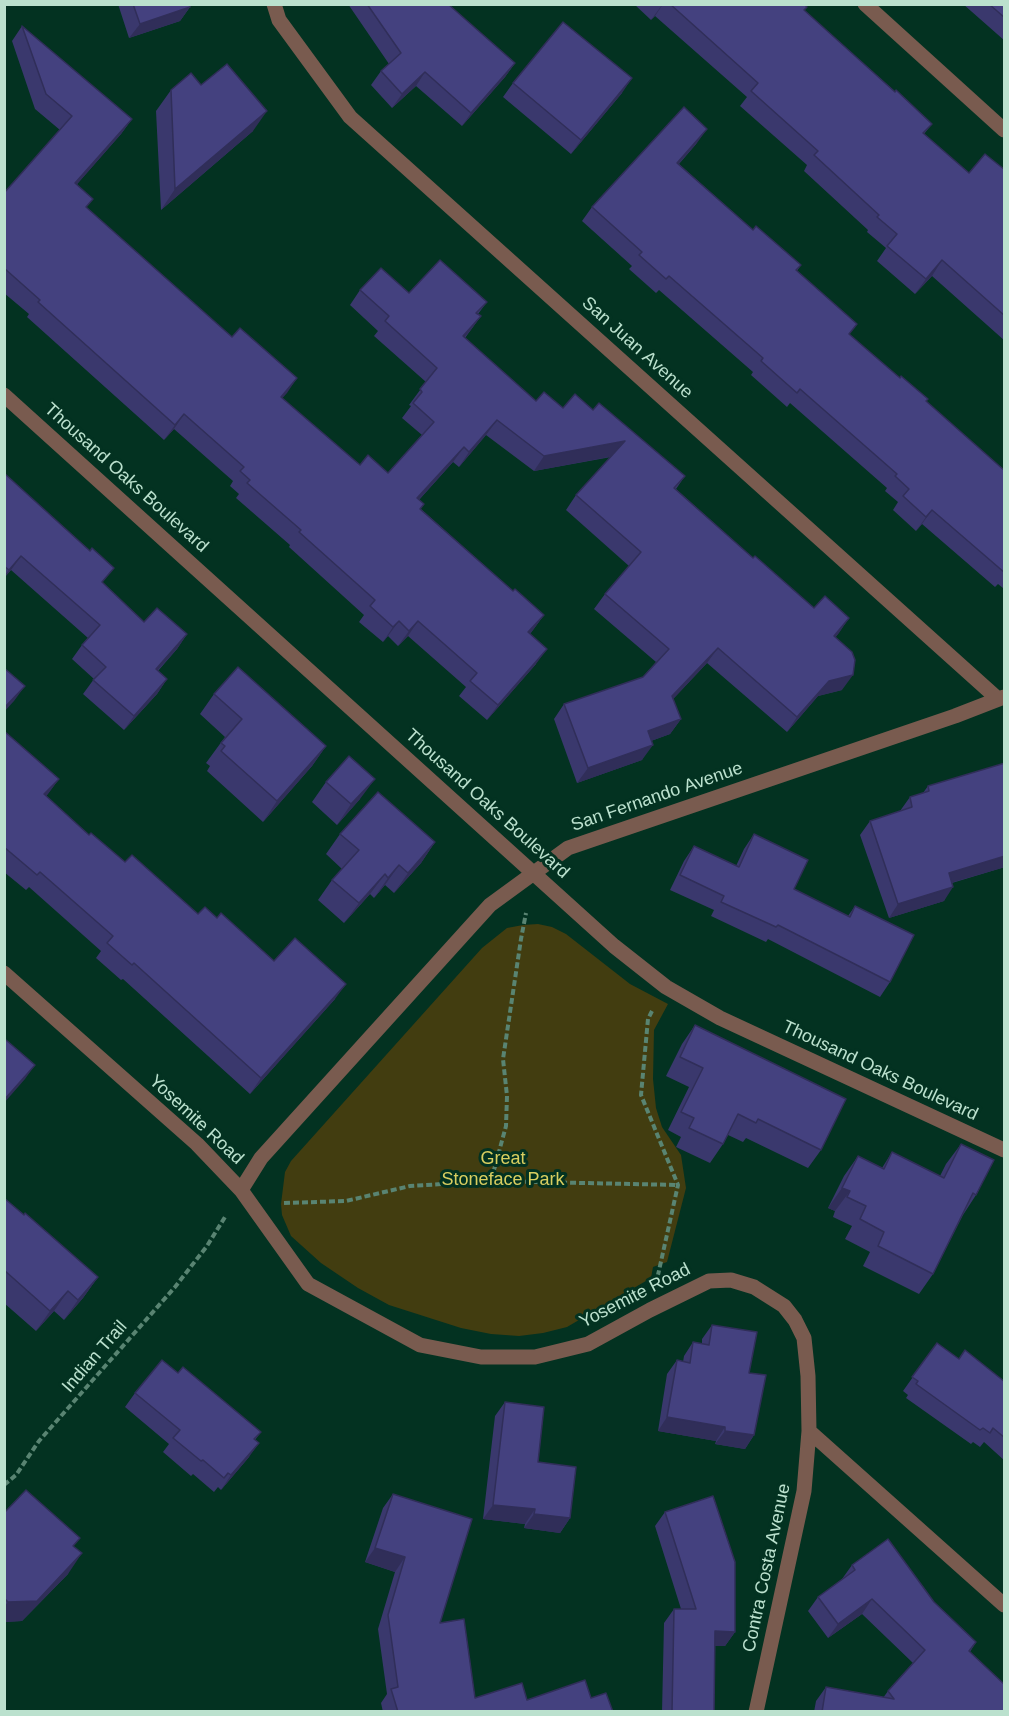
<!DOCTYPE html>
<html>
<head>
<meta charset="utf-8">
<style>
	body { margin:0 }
	#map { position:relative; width:1009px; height:1716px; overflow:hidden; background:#033221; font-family:Arial,sans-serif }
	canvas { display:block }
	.frame { position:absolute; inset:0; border:6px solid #bbe1ce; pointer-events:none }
</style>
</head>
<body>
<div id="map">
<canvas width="1009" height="1716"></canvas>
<div class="frame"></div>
</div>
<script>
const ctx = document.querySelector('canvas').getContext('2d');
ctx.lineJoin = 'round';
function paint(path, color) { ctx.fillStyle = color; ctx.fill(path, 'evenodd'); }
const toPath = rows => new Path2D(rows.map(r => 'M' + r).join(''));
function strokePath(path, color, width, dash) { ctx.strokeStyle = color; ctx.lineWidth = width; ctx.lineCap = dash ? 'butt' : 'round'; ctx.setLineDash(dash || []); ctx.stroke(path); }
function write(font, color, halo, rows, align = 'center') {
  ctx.font = font + ' Arial,sans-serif'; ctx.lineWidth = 6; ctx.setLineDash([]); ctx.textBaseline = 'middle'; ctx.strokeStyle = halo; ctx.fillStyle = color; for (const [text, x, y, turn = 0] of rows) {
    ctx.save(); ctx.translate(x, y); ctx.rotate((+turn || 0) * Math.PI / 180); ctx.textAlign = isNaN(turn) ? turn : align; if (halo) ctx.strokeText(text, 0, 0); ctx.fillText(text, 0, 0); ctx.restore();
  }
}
paint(toPath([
	[538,924,552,927,566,934,630,984,668,1004,654,1030,653,1079,656,1108,662,1127,681,1155,686,1188,667,1262,653,1267,651,1278,567,1327,543,1333,519,1336,491,1334,461,1328,389,1305,358,1288,321,1263,291,1236,282,1215,281,1204,285,1172,291,1161,482,948,507,928,523,925]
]), '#423d10');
strokePath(toPath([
	[652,1011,648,1019,641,1095,678,1185,658,1275],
	[491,1181,506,1126,507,1096,503,1059,521,939,526,913],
	[284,1203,346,1201,410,1186,491,1181,678,1185],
	[4,1485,16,1475,39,1441,175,1287,207,1246,225,1217]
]), '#598472', 4, [6, 3]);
strokePath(toPath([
	[274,4,279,20,350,117,998,699],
	[865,4,1004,130],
	[4,395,614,946,666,987,720,1018,1004,1150],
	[4,973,197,1144,241,1190,308,1284,420,1345,481,1357,535,1357,588,1344,650,1310,709,1281,731,1280,754,1287,784,1306,795,1320,804,1338,808,1376,809,1431,1004,1605],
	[241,1190,261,1158,490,905,568,848,955,716,1004,697],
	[756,1712,804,1491,809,1431]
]), '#795b4f', 15);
paint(toPath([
	[118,4,190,4,190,7,180,21,129,38],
	[348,4,448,4,515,63,505,77,462,126,416,86,392,108,371,85,381,71,389,64],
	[634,4,804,4,807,7,804,11,932,124,924,134,969,173,1005,170,1005,341,932,276,915,294,877,261,886,248,867,232,868,230,804,171,807,165,740,106,747,97,655,16,651,20],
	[963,4,1005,4,1005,41],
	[22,26,132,119,121,134,77,184,86,208,232,337,297,378,282,398,360,465,388,473,422,435,402,418,411,406,409,405,426,382,374,336,378,331,350,305,360,290,409,293,487,302,478,314,481,316,465,338,536,401,563,408,593,410,685,476,676,489,753,558,814,608,849,618,835,638,842,690,818,696,787,732,707,663,673,699,681,719,670,734,651,741,642,760,577,783,554,719,564,704,643,677,656,662,594,609,605,594,629,566,566,510,576,495,611,457,534,471,486,435,459,467,453,462,419,500,421,509,513,591,544,615,530,634,536,664,487,720,459,696,466,687,408,636,398,646,388,636,383,642,359,622,364,615,289,547,290,545,236,498,239,494,230,486,233,481,174,429,164,440,27,317,29,314,4,293,4,193,60,130,35,109,12,41],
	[513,83,622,93,571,154,503,97],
	[201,85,253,131,161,210,156,111,171,90],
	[697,143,679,164,753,230,801,265,797,271,850,335,1005,471,1005,586,1003,588,998,584,995,587,922,524,916,531,893,510,898,502,885,491,887,488,790,403,787,407,751,375,753,372,659,290,656,293,629,269,632,266,582,221,592,207],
	[4,473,103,583,144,622,187,634,177,649,158,671,167,679,157,694,124,730,83,694,94,679,72,659,82,645,88,638,11,570,4,578],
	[214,694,326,746,312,766,263,822,207,771,210,766,206,763,225,737,200,714],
	[4,731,59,779,46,796,89,835,125,862,198,914,217,918,274,961,335,999,250,1094,123,979,121,980,96,958,101,951,29,887,26,890,4,872],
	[1005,763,1005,867,952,883,944,901,889,918,860,835,870,821,900,811,910,797,923,793,928,786],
	[326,782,360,799,337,825,312,802],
	[340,834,435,842,421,863,394,893,385,885,374,898,370,894,344,923,318,900,332,880,342,869,326,854],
	[754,834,794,889,848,916,855,906,890,982,880,997,768,939,766,942,711,916,714,910,670,890,684,861,694,846,736,866,744,849],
	[695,1025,821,1150,808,1168,746,1138,743,1142,728,1135,723,1144,710,1163,676,1147,681,1137,668,1130,689,1087,666,1076,682,1044],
	[961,1144,976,1195,963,1215,933,1274,919,1294,863,1266,870,1252,845,1239,852,1226,833,1217,835,1211,828,1208,844,1176,858,1156,882,1168,892,1152,940,1176,946,1164],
	[4,1198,98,1277,83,1298,64,1320,54,1311,36,1331,4,1303],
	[712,1325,749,1373,754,1435,745,1449,715,1444,716,1441,658,1431,667,1374,677,1360,683,1362,684,1356,693,1342,702,1344,702,1339],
	[937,1343,959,1359,1005,1382,1005,1461,984,1442,980,1447,973,1442,971,1444,906,1398,908,1395,903,1391],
	[178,1373,261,1432,255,1440,249,1457,221,1490,218,1487,214,1492,193,1474,191,1476,163,1452,169,1444,125,1407,135,1393],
	[505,1402,538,1462,570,1518,560,1533,524,1528,525,1524,483,1519,495,1416],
	[393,1494,440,1623,475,1698,527,1700,591,1698,613,1712,383,1712,381,1703,387,1694,378,1629,395,1572,365,1562,383,1508],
	[665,1512,735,1632,725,1646,715,1646,714,1712,662,1712,664,1623,674,1609,681,1609,655,1526],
	[4,1513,74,1547,68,1574,22,1621,4,1622],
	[852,1565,934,1602,976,1642,970,1652,1005,1712,814,1712,816,1701,826,1687,883,1698,888,1691,913,1663,862,1614,828,1638,808,1611,818,1597,842,1579]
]), '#3a386d');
paint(toPath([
	[663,4,655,16,651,20,662,5],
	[190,7,180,21,129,38,140,24],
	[515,63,505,77,462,126,471,113],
	[425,72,416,86,392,108,402,94],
	[632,78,622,93,571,154,581,140],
	[267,111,253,131,161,210,175,189],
	[132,119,121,134,65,198,75,183],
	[707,129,697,143,667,177,677,163],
	[942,260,932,276,915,294,926,279],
	[481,316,470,331,452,351,463,336],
	[297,378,287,393,270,412,281,397],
	[184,414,174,429,164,440,175,425],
	[497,420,486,435,459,467,469,452],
	[625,441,614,456,534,471,544,456],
	[464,447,453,462,407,513,417,498],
	[932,510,922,524,916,531,926,517],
	[21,556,11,570,4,578,4,576,9,570],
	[544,615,533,630,518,648,528,632],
	[849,618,839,633,823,652,834,636],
	[399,621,388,636,383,642,393,627],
	[418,621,408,636,398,646,409,631],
	[187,634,177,649,146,683,156,669],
	[718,648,707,663,662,711,672,696],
	[547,649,536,664,487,720,498,705],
	[853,675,842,690,818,696,787,732,797,717,829,681],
	[167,679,157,694,124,730,134,716],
	[25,686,14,701,4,712,4,708],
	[681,719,670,734,637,746,648,731],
	[653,745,642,760,577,783,588,768],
	[326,746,312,766,263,822,277,801],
	[59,779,48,794,34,810,44,794],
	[375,779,360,799,337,825,351,804],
	[435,842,421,863,394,893,408,873],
	[1005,856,1005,867,940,886,949,873],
	[399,865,385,885,374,898,388,878],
	[385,874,370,894,344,923,359,903],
	[953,887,944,901,889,918,898,904],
	[346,984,335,999,250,1094,261,1078],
	[35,1065,25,1079,4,1103,4,1100],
	[842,1188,850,1191,835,1211,828,1208],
	[98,1277,83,1298,64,1320,78,1300],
	[68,1291,54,1311,36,1331,50,1311],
	[667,1417,725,1427,716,1441,658,1431],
	[725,1431,754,1435,745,1449,715,1444],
	[259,1443,249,1457,221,1490,231,1475],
	[493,1505,535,1509,525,1524,483,1519],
	[534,1514,570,1518,560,1533,524,1528],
	[375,1548,405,1557,395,1572,365,1562],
	[82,1553,68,1574,22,1621,4,1622,4,1607,8,1602],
	[872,1599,862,1614,828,1638,838,1624],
	[715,1631,735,1632,725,1646,705,1646]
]), '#302e59');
const building = toPath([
	[133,4,190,4,190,7,140,24,133,4],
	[367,4,448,4,515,63,471,113,425,72,402,94,381,71,401,53,367,4],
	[670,4,804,4,807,7,804,10,895,92,896,90,932,124,923,133,969,173,985,154,1005,170,1005,316,942,260,926,279,887,246,897,234,877,217,879,215,814,155,818,151,751,91,758,83,670,4],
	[989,4,1005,4,1005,18,989,4],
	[563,22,632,78,581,140,513,83,563,22],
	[22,26,132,119,75,183,93,199,86,207,232,337,240,328,297,378,281,397,360,465,368,455,388,473,434,422,413,403,422,392,420,389,437,368,385,321,389,316,360,290,381,268,409,293,440,260,487,302,476,313,481,316,463,336,536,401,544,392,563,408,575,394,593,410,599,403,685,476,674,488,753,558,755,556,814,608,825,596,849,618,834,636,852,652,855,660,853,675,829,681,797,717,718,648,672,696,681,719,648,731,653,745,588,768,564,704,643,677,669,649,605,594,641,552,576,495,625,441,544,456,497,420,469,452,464,447,417,498,424,504,420,509,513,591,515,589,544,615,528,632,547,649,498,705,470,681,477,673,418,621,409,631,399,621,393,627,370,606,375,600,299,532,301,530,247,483,250,480,240,471,244,467,184,414,175,425,38,302,40,300,4,268,4,193,72,116,46,94,22,26],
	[227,64,267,111,175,189,171,90,191,73,201,85,227,64],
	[684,107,707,129,677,163,753,230,756,226,801,265,796,270,857,324,849,334,900,378,901,376,928,399,926,401,1005,471,1005,573,932,510,926,517,903,496,909,489,895,476,897,474,800,389,797,393,761,361,763,358,669,276,666,279,639,255,642,252,592,207,684,107],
	[4,473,90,551,92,548,114,568,102,582,144,622,157,608,187,634,156,669,167,679,134,716,93,680,106,667,82,645,100,625,21,556,9,570,4,566,4,473],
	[238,667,326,746,277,801,221,751,225,746,221,743,242,719,214,694,238,667],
	[4,668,25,686,4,708,4,668],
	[4,731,59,779,44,794,89,835,91,833,125,862,132,855,198,914,205,907,217,918,221,913,274,961,295,938,346,984,261,1078,134,963,132,965,107,943,113,936,40,872,37,875,4,847,4,731],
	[349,756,375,779,351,804,326,782,349,756],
	[1005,763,1005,856,949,873,953,887,898,904,870,821,912,807,910,797,929,791,928,786,1005,763],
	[378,792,435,842,408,873,399,865,388,878,385,874,359,903,332,880,359,850,340,834,378,792],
	[754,834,808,860,794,889,850,917,855,906,914,935,890,982,778,925,776,927,721,902,724,896,680,875,694,846,739,867,754,834],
	[695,1025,846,1099,821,1150,758,1119,756,1123,738,1114,723,1144,689,1128,694,1118,681,1112,703,1068,680,1057,695,1025],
	[6,1040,35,1065,4,1100,4,1041,6,1040],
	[961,1144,994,1160,976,1195,973,1193,933,1274,878,1246,884,1232,860,1219,866,1206,847,1197,850,1191,842,1188,858,1156,884,1169,892,1152,944,1178,961,1144],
	[4,1198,24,1215,25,1213,98,1277,78,1300,68,1291,50,1311,4,1270,4,1198],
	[712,1325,757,1332,749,1373,766,1375,754,1435,725,1431,725,1427,667,1417,677,1360,690,1363,693,1342,709,1345,712,1325],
	[937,1343,959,1359,965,1350,1005,1382,1005,1438,993,1428,990,1433,983,1428,980,1430,916,1384,918,1381,912,1377,937,1343],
	[162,1360,178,1373,183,1367,261,1432,254,1439,259,1443,231,1475,228,1473,224,1478,203,1460,201,1461,173,1438,180,1430,135,1393,162,1360],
	[505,1402,544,1407,538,1462,576,1467,570,1518,534,1514,535,1509,493,1505,505,1402],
	[26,1490,80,1538,73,1546,82,1553,37,1601,8,1602,4,1598,4,1513,26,1490],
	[393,1494,472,1519,440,1623,464,1619,475,1698,522,1683,527,1700,585,1680,591,1698,606,1693,613,1712,398,1712,391,1689,398,1687,388,1615,405,1557,375,1548,393,1494],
	[713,1496,735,1562,735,1632,715,1631,714,1712,672,1712,674,1609,696,1609,665,1512,713,1496],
	[888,1539,934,1602,976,1642,969,1651,1005,1685,1005,1712,822,1712,826,1687,894,1699,888,1691,925,1650,872,1599,838,1624,818,1597,855,1570,852,1565,888,1539]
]);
paint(building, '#44417f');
strokePath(building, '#302e59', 1.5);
write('18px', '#bbe1ce', '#033221', [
	["San Juan Avenue",637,348,42],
	["Thousand Oaks Boulevard",126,478,42],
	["San Fernando Avenue",657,797,-19],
	["Thousand Oaks Boulevard",487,804,42],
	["Thousand Oaks Boulevard",880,1071,25],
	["Yosemite Road",196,1120,43],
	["Yosemite Road",635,1296,-27],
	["Indian Trail",95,1357,-49],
	["Contra Costa Avenue",767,1568,-78]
]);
write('18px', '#d9ce60', '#033221', [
	["Great",503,1159],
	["Stoneface Park",503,1180]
]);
</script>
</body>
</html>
